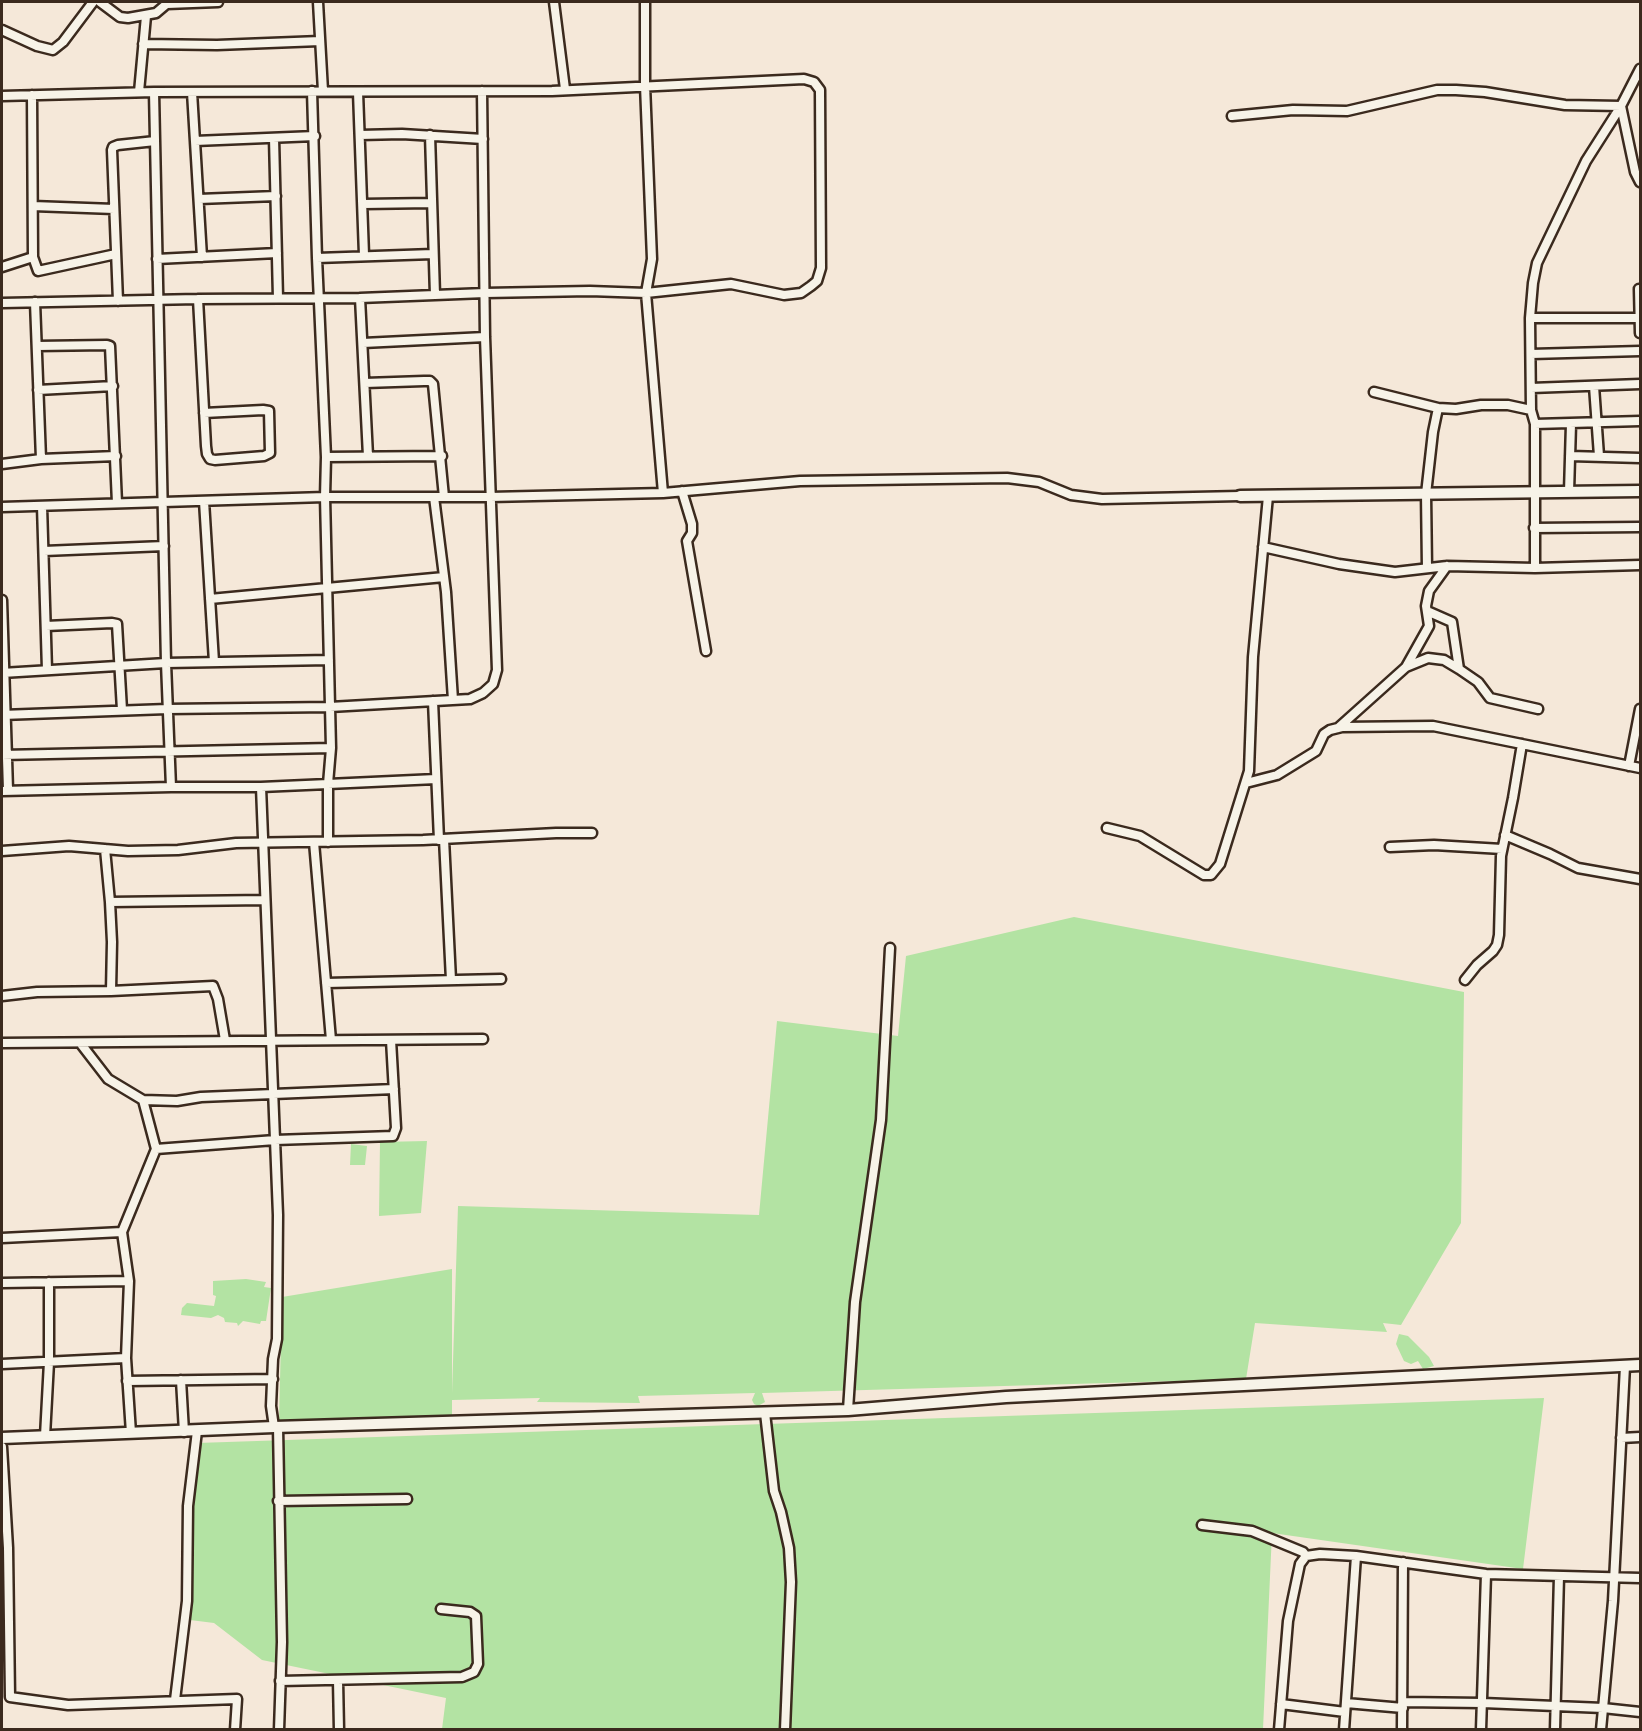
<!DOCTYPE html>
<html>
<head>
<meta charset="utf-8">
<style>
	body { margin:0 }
	#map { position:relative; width:1642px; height:1731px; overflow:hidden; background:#f5e8d9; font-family:Kalam,sans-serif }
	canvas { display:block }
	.frame { position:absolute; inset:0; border:3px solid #3b2a1e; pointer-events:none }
</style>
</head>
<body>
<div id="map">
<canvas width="1642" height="1731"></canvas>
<div class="frame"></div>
</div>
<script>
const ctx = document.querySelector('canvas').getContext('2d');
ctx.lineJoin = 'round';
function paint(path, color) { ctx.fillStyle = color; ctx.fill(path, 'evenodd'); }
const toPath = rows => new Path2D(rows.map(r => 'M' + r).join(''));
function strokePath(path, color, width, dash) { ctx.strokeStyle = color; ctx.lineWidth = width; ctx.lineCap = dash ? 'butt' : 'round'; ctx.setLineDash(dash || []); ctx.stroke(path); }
paint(toPath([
	[1074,917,1464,992,1461,1223,1401,1325,1383,1323,1387,1332,1255,1323,1246,1379,762,1393,765,1402,758,1406,754,1404,752,1400,755,1393,638,1396,640,1403,537,1402,540,1398,452,1400,452,1423,279,1422,282,1297,452,1269,452,1393,458,1206,759,1215,777,1021,898,1036,906,956],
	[427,1141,421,1213,379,1216,380,1142],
	[351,1144,367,1146,365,1165,350,1165],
	[246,1279,266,1282,264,1287,271,1288,266,1321,261,1321,260,1324,243,1321,238,1326,237,1323,225,1322,224,1318,218,1315,211,1318,181,1315,182,1308,187,1303,214,1306,216,1296,213,1295,213,1281],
	[1399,1334,1408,1336,1429,1357,1434,1366,1423,1369,1418,1361,1411,1364,1404,1361,1396,1344],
	[1544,1398,1523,1569,1272,1533,1263,1729,442,1729,446,1698,262,1660,214,1623,182,1619,197,1443]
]), '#b3e3a3');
const minor = toPath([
	[100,2,120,17,128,18,156,13,169,2],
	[318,2,323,91],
	[554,2,565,89],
	[645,2,645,85,652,259,646,293,663,493],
	[167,4,218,2],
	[2,30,37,46,53,50,63,42,93,2],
	[143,44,217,45,320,41],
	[139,92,146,16],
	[154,92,166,663,171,787],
	[192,92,202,257],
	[358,92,364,255],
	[32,95,33,257],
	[2,96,154,92,552,91,804,79,814,82,820,90,821,268,817,281,811,286,801,293,784,295,731,284,646,293,590,291,485,293,360,298,198,299,2,303],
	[1232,116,1293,110,1347,111,1437,90,1456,90,1485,92,1565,105,1621,106,1635,172,1640,182],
	[360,135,402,134,483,139],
	[430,135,435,295],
	[274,138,278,298],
	[195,141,315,136],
	[199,199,276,196],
	[363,204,431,203],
	[33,206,114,209],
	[317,258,433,254],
	[157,259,277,253],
	[2,267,33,257,38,271,116,254],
	[1639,289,1640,333],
	[360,298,368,456],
	[198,299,206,446,207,454,210,459,215,460,264,456,270,453,269,411,263,410,204,413],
	[118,301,112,150,113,147,118,145,155,141],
	[35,302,41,459],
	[1530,318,1640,318],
	[363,343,485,337],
	[37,346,107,345,110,346,117,503],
	[1531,354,1640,351],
	[365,383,424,381,430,381,433,384,444,497],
	[1594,386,1599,456],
	[1531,388,1640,384],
	[38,390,113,386],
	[1374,392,1438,408],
	[1531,410,1530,318,1533,283,1537,263,1586,161,1621,106,1640,69],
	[1570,456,1640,458],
	[326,457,442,456],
	[2,464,41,459,116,456],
	[682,491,692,524,692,533,687,541,706,651],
	[1569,492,1571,424],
	[434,497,446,592,453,700],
	[204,501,214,662],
	[42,506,47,670],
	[2,507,325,497,490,497,663,493,800,481,1007,478,1039,482,1071,495,1102,499,1240,496],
	[1534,528,1640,527],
	[1263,547,1339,564,1395,572,1447,566,1535,568,1640,565],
	[44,551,164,546],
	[1427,568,1426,494,1433,432,1438,408,1456,409,1481,405,1508,405,1531,410,1535,424],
	[1535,568,1535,424,1640,421],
	[210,599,444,577],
	[2,600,8,790],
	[1427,611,1452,622,1459,669],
	[46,626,112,623,117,624,122,710],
	[1406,667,1429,626,1426,606,1429,591,1447,566],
	[2,673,166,663,329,660],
	[433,701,439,840],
	[2,715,167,709,330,707,470,699,483,693,493,684,497,670,485,337,482,91],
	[1338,728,1406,667,1428,658,1444,660,1459,669,1478,682,1490,698,1538,709],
	[2,755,331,748,325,497,326,457,317,258,312,91],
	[1629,766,1640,709],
	[1246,783,1277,775,1316,751,1324,734,1330,730,1342,727,1433,726,1640,768],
	[261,787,278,1215,277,1339,273,1359,271,1406,274,1427],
	[2,791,171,787,261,787,328,784,331,748],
	[1107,828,1140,836,1204,875,1211,875,1220,864,1249,771,1253,657,1268,496],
	[1505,835,1550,854,1578,868,1640,879],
	[444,839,451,980],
	[314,842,331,1040],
	[328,842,328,784,436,779],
	[1390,847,1434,845,1502,849],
	[105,849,110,902,265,900],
	[2,851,69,846,128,851,178,850,236,843,423,840,556,833,592,833],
	[1465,980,1477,965,1493,951,1497,945,1499,935,1501,856,1513,798,1522,744],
	[326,983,501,979],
	[111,991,213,986,218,999,225,1040],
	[2,996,37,992,111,991,112,942,110,902],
	[2,1043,483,1039],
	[81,1044,108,1079,143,1100,156,1149,122,1232,129,1281,126,1358,131,1433],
	[143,1100,177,1101,201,1097,394,1089],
	[156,1149,275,1140,393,1136,396,1128,391,1040],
	[2,1238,122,1232],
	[2,1283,129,1281],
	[2,1364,126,1358],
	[181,1380,184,1432],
	[127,1381,273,1379],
	[848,1410,855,1302,881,1120,890,948],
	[765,1413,774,1491,781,1512,789,1548,791,1582,785,1730],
	[278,1427,282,1642,279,1730],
	[45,1436,49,1362,49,1282],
	[1621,1438,1640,1437],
	[2,1447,8,1548,10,1697,68,1705,237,1699,235,1730],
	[278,1501,407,1499],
	[1202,1525,1252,1531,1303,1552,1306,1556],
	[338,1680,339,1730],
	[280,1681,462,1677,474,1672,478,1664,476,1616,470,1612,441,1609],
	[175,1700,187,1601,188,1506,197,1431],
	[1403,1702,1483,1703,1603,1708,1640,1712],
	[1346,1703,1403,1708],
	[1281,1704,1345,1712],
	[1279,1730,1288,1621,1300,1564,1306,1556,1320,1554,1356,1556,1486,1574,1640,1578],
	[1344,1730,1356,1556],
	[1402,1730,1403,1562],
	[1481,1730,1486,1574],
	[1555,1730,1559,1576],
	[1601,1730,1613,1601,1625,1366]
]);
const tertiary = toPath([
	[1240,496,1640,491],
	[2,1438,274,1427,848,1410,1006,1397,1640,1365]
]);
strokePath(minor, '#3b2a1e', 13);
strokePath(tertiary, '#3b2a1e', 15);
strokePath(minor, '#f7f3e8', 8);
strokePath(tertiary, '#f7f3e8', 10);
</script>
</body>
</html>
